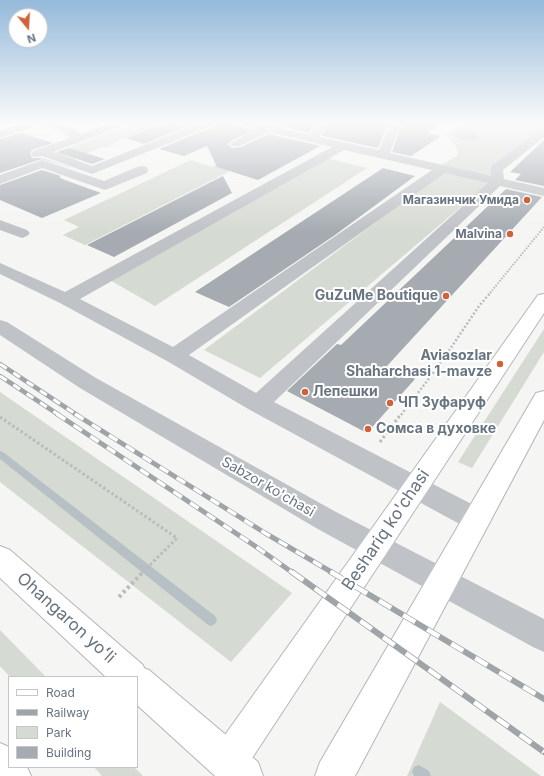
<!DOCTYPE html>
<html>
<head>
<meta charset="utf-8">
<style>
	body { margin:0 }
	#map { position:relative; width:544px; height:776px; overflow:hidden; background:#f5f5f3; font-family:Inter,sans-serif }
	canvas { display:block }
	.legend { position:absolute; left:8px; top:676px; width:130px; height:92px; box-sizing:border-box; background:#fff; border:1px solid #c3c7cc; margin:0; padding:5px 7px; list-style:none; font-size:12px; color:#687480 }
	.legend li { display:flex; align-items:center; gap:8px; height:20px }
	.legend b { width:20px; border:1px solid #c3c7cc }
	.north { position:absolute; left:8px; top:8px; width:40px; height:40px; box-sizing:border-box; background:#fff; border:1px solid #c3c7cc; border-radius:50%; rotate:162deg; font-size:11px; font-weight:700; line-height:16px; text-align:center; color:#687480 }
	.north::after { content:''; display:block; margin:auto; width:14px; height:18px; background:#cc633c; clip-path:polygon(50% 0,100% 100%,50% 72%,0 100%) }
</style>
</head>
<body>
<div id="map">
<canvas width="544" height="776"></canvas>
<ul class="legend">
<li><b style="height:5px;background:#fff"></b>Road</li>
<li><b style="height:5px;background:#9fa4a9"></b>Railway</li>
<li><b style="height:11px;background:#d5dad2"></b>Park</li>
<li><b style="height:11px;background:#a5abb1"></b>Building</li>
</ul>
<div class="north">N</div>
</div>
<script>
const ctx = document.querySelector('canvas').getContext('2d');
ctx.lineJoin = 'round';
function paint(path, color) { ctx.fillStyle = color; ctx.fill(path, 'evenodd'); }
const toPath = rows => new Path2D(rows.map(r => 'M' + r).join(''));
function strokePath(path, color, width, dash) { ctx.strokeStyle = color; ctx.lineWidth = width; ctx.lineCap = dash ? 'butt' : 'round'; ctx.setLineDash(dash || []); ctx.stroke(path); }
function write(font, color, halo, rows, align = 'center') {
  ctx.font = font + ' Inter,sans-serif'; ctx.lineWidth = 4; ctx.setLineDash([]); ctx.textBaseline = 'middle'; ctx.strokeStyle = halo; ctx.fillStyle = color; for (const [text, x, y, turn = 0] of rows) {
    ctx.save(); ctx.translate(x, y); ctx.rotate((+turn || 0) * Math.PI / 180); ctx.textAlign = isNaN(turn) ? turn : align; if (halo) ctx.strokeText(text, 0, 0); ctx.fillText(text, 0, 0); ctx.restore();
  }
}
paint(toPath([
	[136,123,164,123,113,143,115,144,106,148,103,147,75,158,77,159,73,161,54,153],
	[455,123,544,123,544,131,497,169,498,181,441,165,458,155,457,148,446,134,458,125,468,126],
	[276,137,291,140,85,245,63,235,79,227,64,220,176,167,190,160,212,167],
	[326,158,367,168,155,306,108,279],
	[445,171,490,182,260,378,204,350],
	[544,329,544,352,472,468,458,462],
	[0,392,292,593,231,662,0,482],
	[0,630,46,677,10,677,0,666],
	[440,702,541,776,407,776],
	[94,767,134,767,143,776,102,776]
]), '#d5dad2');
paint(toPath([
	[461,132,473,133,480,137,477,140,470,141,462,140,454,136,455,134]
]), '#b7c0c4');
paint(toPath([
	[0,451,3,452,215,616,217,620,215,624,211,626,207,624,0,459,0,451],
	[419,765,429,771,431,776,414,776,412,772,414,767,419,765]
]), '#b7c0c4');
paint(toPath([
	[164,123,194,123,144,144,126,138],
	[216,123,238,123,240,126,253,130,231,141,228,144,232,148,241,147,269,134,320,146,258,180,217,167,207,146,184,156,159,149,215,126],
	[268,123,314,123,309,133],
	[328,123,388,123,378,148,322,136],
	[402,123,441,123,427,133,441,136,411,156,392,152],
	[21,133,53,143,32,150,30,153,32,158,42,158,77,170,42,159,0,173,0,139],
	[544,140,544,186,515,180,521,174,510,172],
	[69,148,105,159,92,164,57,152],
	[383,168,415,176,335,235,229,307,195,292],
	[42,170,61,176,59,177,65,180,101,193,42,218,0,200,0,185],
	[223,176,232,193,114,257,87,245],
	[506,189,542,197,387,366,415,379,367,433,287,391,337,344,341,345]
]), '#a5abb1');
const major = toPath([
	[544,294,544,313,241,775,215,775,209,762,215,749,538,295,544,294],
	[544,391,544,420,355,776,315,776,320,762,536,393,544,391]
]);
const highway = toPath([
	[0,546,10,550,143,665,144,668,149,670,258,762,263,776,215,776,137,705,137,677,106,677,0,578,0,546],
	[0,743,9,747,9,767,27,767,31,776,0,776,0,743]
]);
strokePath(major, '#b3b6ba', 2);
strokePath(highway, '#b2b5b8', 2);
strokePath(toPath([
	[490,293,544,227]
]), '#b9bbbe', 2, [1.5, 1.5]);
strokePath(toPath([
	[401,415,440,364,479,306,491,292]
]), '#b9bbbe', 2.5, [2, 2]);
strokePath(toPath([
	[0,417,177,538,142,573],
	[380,442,401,414]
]), '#b9bbbe', 3, [2.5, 2.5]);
strokePath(toPath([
	[119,597,143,572]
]), '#b9bbbe', 4, [3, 3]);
paint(toPath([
	[23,123,40,123,39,125,0,138,0,131,23,123],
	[43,123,59,123,74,129,80,134,111,123,127,123,126,125,53,152,92,166,199,123,215,123,214,125,92,174,42,156,33,157,31,154,33,151,70,138,66,133,44,125,43,123],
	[239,123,260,123,310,135,316,123,327,123,320,137,379,150,390,123,401,123,390,153,491,176,491,169,492,166,540,129,544,128,544,137,503,170,504,179,544,188,544,196,500,186,274,402,487,512,491,520,487,528,477,532,467,528,250,410,167,361,60,303,0,274,0,263,65,292,332,147,269,132,240,146,232,146,230,144,232,142,257,129,240,125,239,123],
	[344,150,432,170,173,347,80,299,344,150],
	[445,173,488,183,256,393,189,355,445,173],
	[42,160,104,181,137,167,142,166,147,167,148,170,147,173,105,190,42,168,0,184,0,175,42,160],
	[0,220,27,230,30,233,27,236,22,238,0,230,0,220],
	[0,320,7,322,96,378,336,512,544,619,544,652,533,647,316,528,80,388,0,335,0,320]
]), '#bfc2c6');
paint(major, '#fff');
paint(highway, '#fff');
const railFar2 = toPath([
	[0,364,77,415],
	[0,376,59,415]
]);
const railFar1 = toPath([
	[57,414,255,546,293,573],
	[75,414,265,533,333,573]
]);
const rail = toPath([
	[292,572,544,752],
	[331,572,544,699]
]);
strokePath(railFar2, '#9fa4a9', 4.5);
strokePath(railFar1, '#9fa4a9', 5);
strokePath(rail, '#9fa4a9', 6);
strokePath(railFar2, '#fff', 3, [8]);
strokePath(railFar1, '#fff', 3.5, [10]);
strokePath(rail, '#fff', 4.5, [14]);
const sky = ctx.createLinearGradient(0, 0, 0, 232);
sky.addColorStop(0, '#94b9da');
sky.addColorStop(0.53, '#fafafa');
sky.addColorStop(1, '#fafafa00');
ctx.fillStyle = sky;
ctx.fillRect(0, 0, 544, 232);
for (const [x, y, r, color] of [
	[527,200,4,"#cc633c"],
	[510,234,4,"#cc633c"],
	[446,296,4,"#cc633c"],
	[500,364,4,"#cc633c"],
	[305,392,4,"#cc633c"],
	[390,403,4,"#cc633c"],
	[368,429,4,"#cc633c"]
]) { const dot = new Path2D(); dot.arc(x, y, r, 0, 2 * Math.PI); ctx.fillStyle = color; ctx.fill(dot); strokePath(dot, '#fff', 1.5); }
write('bold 12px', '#687480', '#fff', [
	["Магазинчик Умида",519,200],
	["Malvina",502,234]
], 'right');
write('bold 14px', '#687480', '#fff', [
	["GuZuMe Boutique",438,296,"right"],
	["Aviasozlar",492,356,"right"],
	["Shaharchasi 1-mavze",492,372,"right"],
	["Лепешки",313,392],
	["ЧП Зуфаруф",398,403],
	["Сомса в духовке",376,429]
], 'left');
write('14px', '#687480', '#fff', [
	["Sabzor ko'chasi",268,487,30]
]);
write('17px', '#687480', '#fff', [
	["Beshariq ko'chasi",386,530,-56],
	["Ohangaron yoʻli",66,618,42]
]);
</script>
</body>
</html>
